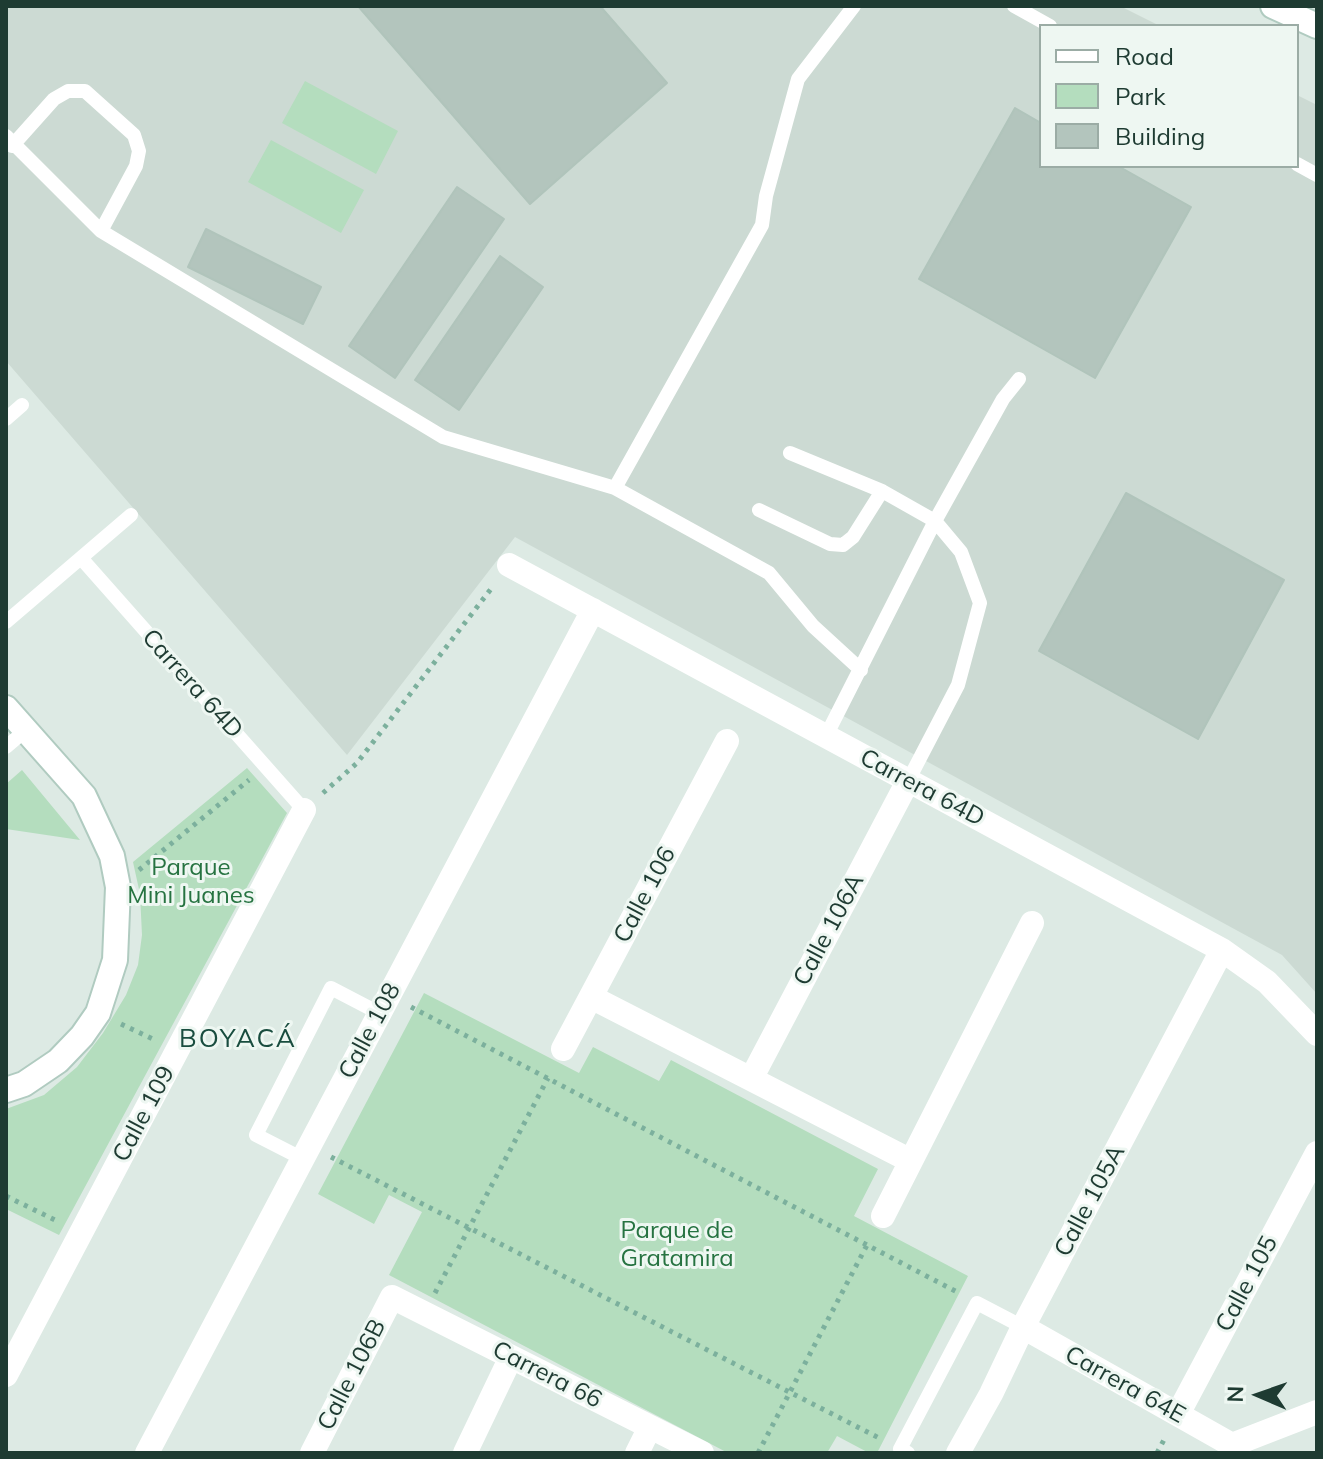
<!DOCTYPE html>
<html>
<head>
<meta charset="utf-8">
<style>
	body { margin:0 }
	#map { position:relative; width:1323px; height:1459px; overflow:hidden; background:#ddeae4; font-family:Mulish,sans-serif }
	canvas { display:block }
	.frame { position:absolute; inset:0; border:8px solid #1e3b32; pointer-events:none }
	.legend { position:absolute; left:1039px; top:24px; width:260px; height:144px; box-sizing:border-box; background:#eef7f2; border:2px solid #9baca5; margin:0; padding:10px 14px; list-style:none; font-size:24px; color:#1e3b32 }
	.legend li { display:flex; align-items:center; gap:16px; height:40px }
	.legend b { width:40px; border:2px solid #9baca5 }
	.north { position:absolute; left:1219px; top:1355px; width:80px; height:80px; -webkit-text-stroke:6px #eef7f2; paint-order:stroke; rotate:272deg; font-size:22px; font-weight:700; line-height:32px; text-align:center; color:#1e3b32 }
	.north::after { content:''; display:block; margin:auto; width:28px; height:36px; background:#1e3b32; clip-path:polygon(50% 0,100% 100%,50% 72%,0 100%) }
</style>
</head>
<body>
<div id="map">
<canvas width="1323" height="1459"></canvas>
<div class="frame"></div>
<ul class="legend">
<li><b style="height:10px;background:#fff"></b>Road</li>
<li><b style="height:22px;background:#b4ddbe"></b>Park</li>
<li><b style="height:22px;background:#b3c5bd"></b>Building</li>
</ul>
<div class="north">N</div>
</div>
<script>
const ctx = document.querySelector('canvas').getContext('2d');
ctx.lineJoin = 'round';
function paint(path, color) { ctx.fillStyle = color; ctx.fill(path, 'evenodd'); }
const toPath = rows => new Path2D(rows.map(r => 'M' + r).join(''));
function strokePath(path, color, width, dash) { ctx.strokeStyle = color; ctx.lineWidth = width; ctx.lineCap = dash ? 'butt' : 'round'; ctx.setLineDash(dash || []); ctx.stroke(path); }
function write(font, color, halo, rows, align = 'center') {
  ctx.font = font + ' Mulish,sans-serif'; ctx.lineWidth = 6; ctx.setLineDash([]); ctx.textBaseline = 'middle'; ctx.strokeStyle = halo; ctx.fillStyle = color; for (const [text, x, y, turn = 0] of rows) {
    ctx.save(); ctx.translate(x, y); ctx.rotate((+turn || 0) * Math.PI / 180); ctx.textAlign = isNaN(turn) ? turn : align; if (halo) ctx.strokeText(text, 0, 0); ctx.fillText(text, 0, 0); ctx.restore();
  }
}
paint(toPath([
	[6,6,1120,6,1160,26,1041,26,1041,166,1297,166,1297,95,1317,105,1317,994,1282,955,515,537,347,755,6,361]
]), '#ccdad3');
paint(toPath([
	[305,81,398,131,376,174,282,123],
	[271,140,364,190,341,233,248,182],
	[247,768,287,813,59,1235,6,1209,6,1109,44,1095,77,1067,103,1033,126,995,138,965,142,935,140,894,133,862],
	[22,770,80,840,6,829,6,784],
	[424,993,579,1073,593,1047,659,1081,671,1060,878,1169,854,1216,968,1276,877,1453,869,1453,837,1436,827,1453,728,1453,389,1275,422,1212,389,1195,374,1224,318,1194]
]), '#b4ddbe');
const building = toPath([
	[358,6,600,6,667,83,530,204,358,6],
	[1015,108,1041,123,1041,166,1118,166,1191,207,1095,378,919,279,1015,108],
	[457,187,504,219,395,378,349,346,457,187],
	[206,229,321,287,303,324,188,267,206,229],
	[500,256,543,287,459,410,415,380,500,256],
	[1126,493,1284,580,1198,739,1039,651,1126,493]
]);
paint(building, '#b3c5bd');
strokePath(building, '#b0c4bb', 2);
const secondary = toPath([
	[1273,6,1317,26],
	[6,708,84,796,112,856,118,887,115,960,98,1013,82,1036,58,1061,24,1084,6,1090]
]);
strokePath(secondary, '#b0cbc0', 28);
strokePath(toPath([
	[323,793,357,763,494,585],
	[139,870,249,780],
	[411,1007,959,1293],
	[121,1024,155,1040],
	[331,1157,881,1439],
	[6,1196,59,1222],
	[435,1293,548,1078],
	[758,1453,867,1245],
	[1157,1453,1166,1436]
]), '#7cb09d', 5, [4, 6]);
strokePath(toPath([
	[1014,6,1050,26],
	[6,136,101,231,443,437,615,488,769,573,813,626,861,670],
	[12,146,54,99,68,91,85,91,134,135,139,151,136,166,101,231],
	[1297,164,1317,175],
	[6,419,22,405],
	[790,453,882,491,935,521,961,552,980,603,958,685,908,781],
	[615,488,762,225,766,196,798,79,854,6],
	[759,510,830,544,843,545,853,537,882,491],
	[81,558,304,810],
	[6,622,131,515],
	[826,736,935,521,1003,399,1019,379],
	[6,747,26,730],
	[303,1159,256,1135,331,988,379,1013],
	[908,1453,900,1449,977,1303,1023,1327]
]), '#fff', 14);
strokePath(toPath([
	[509,565,1222,950,1267,982,1317,1034],
	[591,997,911,1161],
	[563,1049,727,741],
	[751,1079,908,781],
	[883,1216,1032,923],
	[1023,1327,1232,1445,1317,1412],
	[6,1375,304,810],
	[1178,1414,1317,1153],
	[147,1453,593,610],
	[312,1453,392,1297,702,1453],
	[465,1453,511,1357],
	[637,1453,650,1427],
	[958,1453,991,1394,1023,1327,1222,950]
]), '#fff', 24);
strokePath(secondary, '#fff', 24);
write('24px', '#1e3b32', '#eef7f2', [
	["Carrera 64D",192,684,48],
	["Carrera 64D",922,788,28],
	["Calle 106",645,895,-62],
	["Calle 106A",829,930,-62],
	["Calle 108",370,1031,-62],
	["Calle 109",144,1114,-62],
	["Calle 105A",1090,1201,-62],
	["Calle 105",1247,1284,-62],
	["Calle 106B",352,1375,-63],
	["Carrera 66",547,1375,27],
	["Carrera 64E",1125,1385,29]
]);
write('24px', '#267341', '#eef7f2', [
	["Parque",191,868],
	["Mini Juanes",191,896],
	["Parque de",677,1231],
	["Gratamira",677,1259]
]);
ctx.letterSpacing = '2px';
write('26px', '#194d3f', '#eef7f2', [
	["BOYACÁ",238,1039]
]);
ctx.letterSpacing = '0px';
</script>
</body>
</html>
